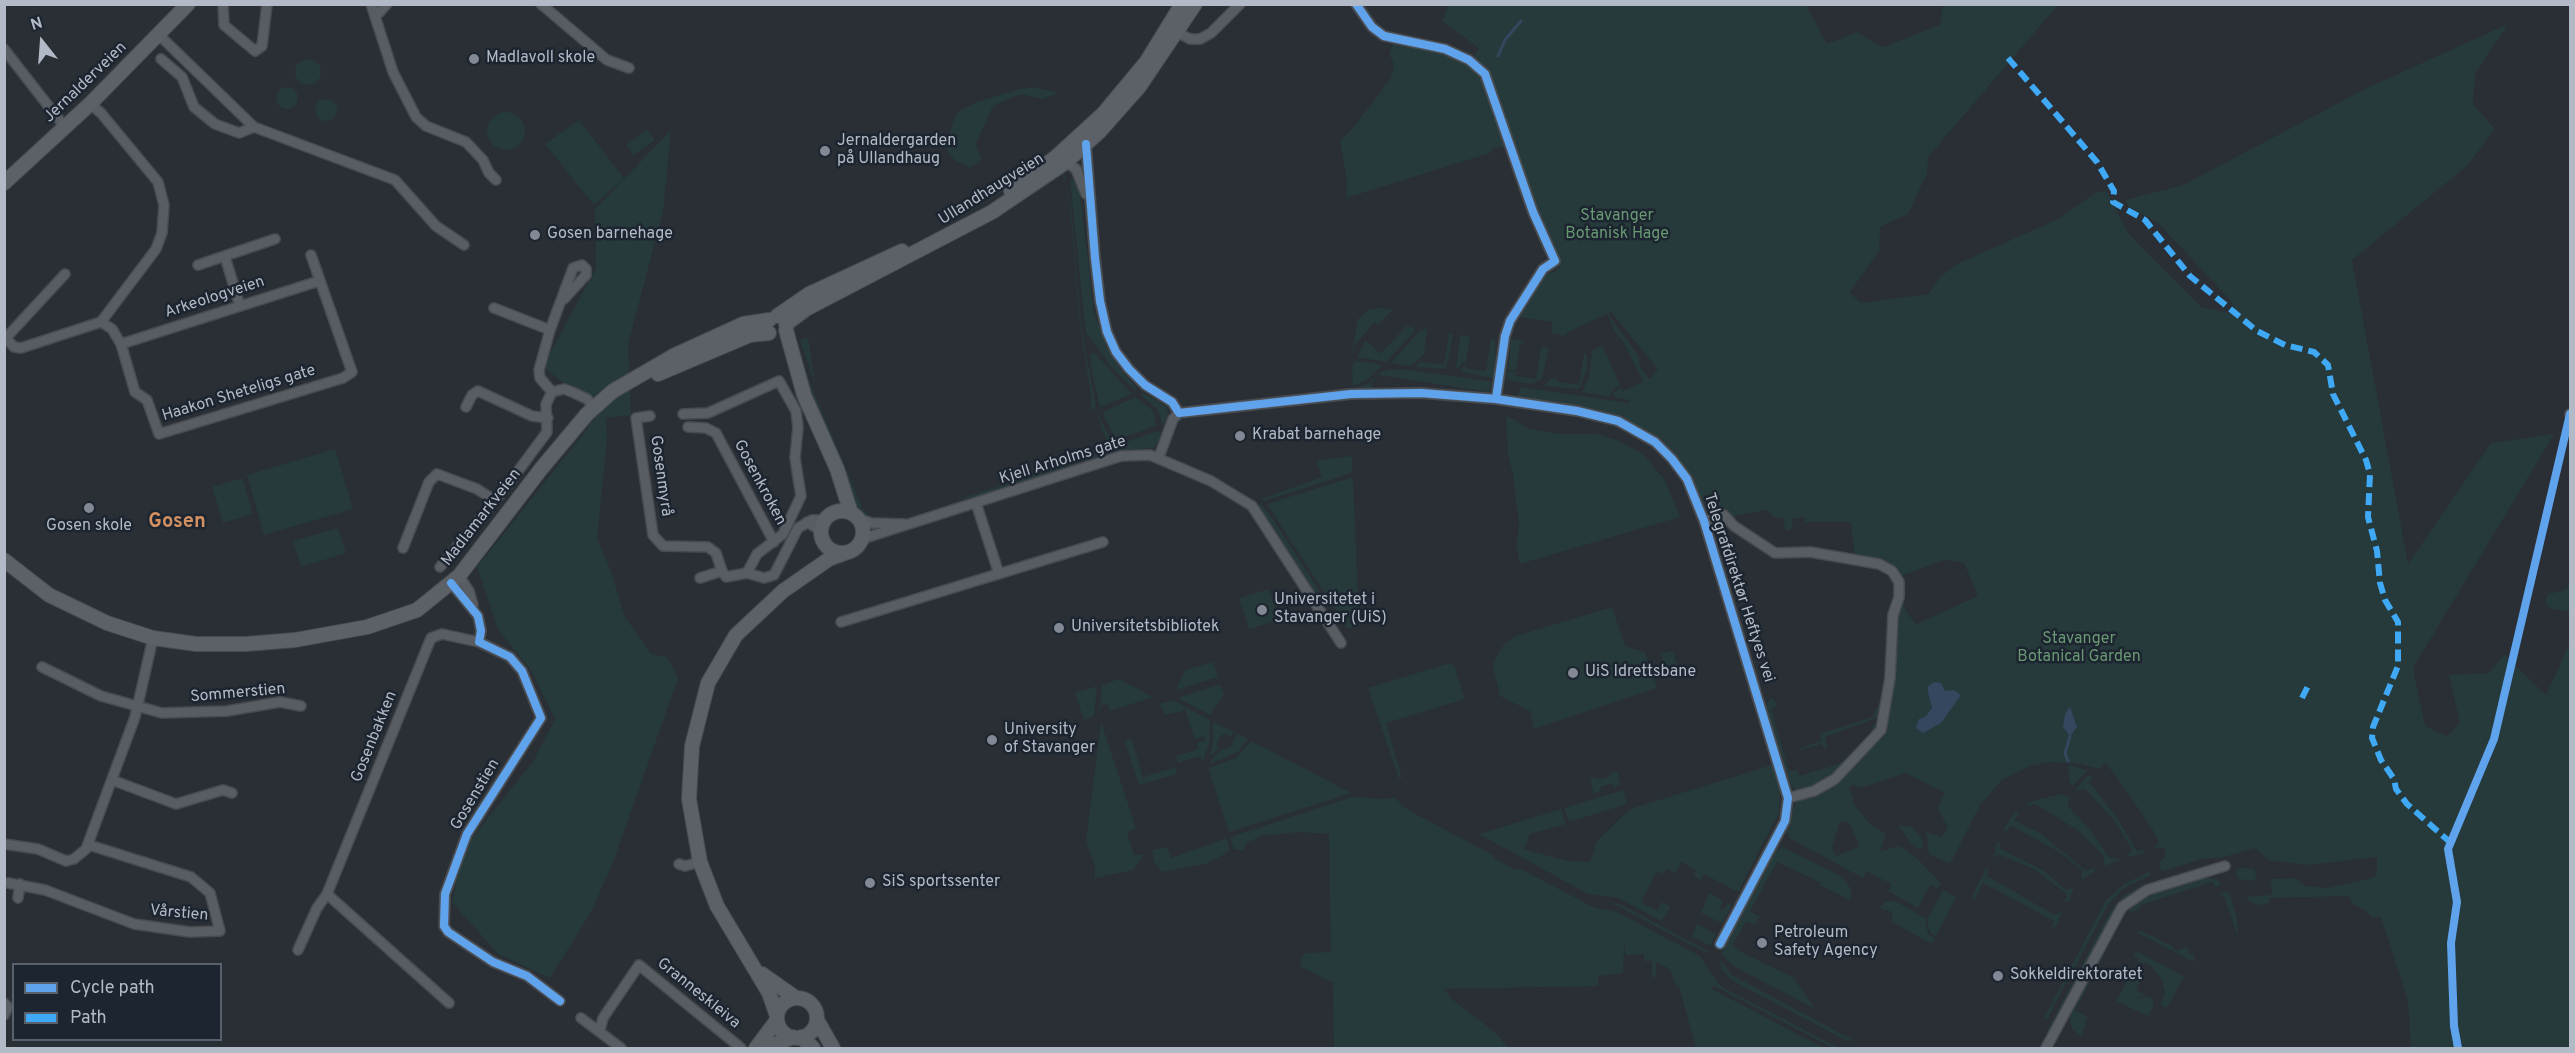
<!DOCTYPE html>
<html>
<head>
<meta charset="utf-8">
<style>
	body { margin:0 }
	#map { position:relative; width:2575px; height:1053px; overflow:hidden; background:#292f35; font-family:Overpass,sans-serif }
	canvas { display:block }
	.frame { position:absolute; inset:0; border:6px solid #b2bac7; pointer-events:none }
	.legend { position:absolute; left:12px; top:963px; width:210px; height:78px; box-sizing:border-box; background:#1c2530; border:2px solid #58616c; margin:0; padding:8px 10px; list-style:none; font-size:18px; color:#b2bac7 }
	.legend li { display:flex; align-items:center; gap:12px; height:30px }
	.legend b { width:30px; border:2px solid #58616c }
	.north { position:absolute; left:12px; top:12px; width:60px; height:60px; -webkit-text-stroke:4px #1c2530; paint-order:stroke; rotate:343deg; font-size:16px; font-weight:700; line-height:24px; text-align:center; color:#b2bac7 }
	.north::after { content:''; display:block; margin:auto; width:21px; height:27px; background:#b2bac7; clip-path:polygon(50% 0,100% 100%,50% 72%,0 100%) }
</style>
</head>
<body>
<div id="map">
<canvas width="2575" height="1053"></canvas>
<div class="frame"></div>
<ul class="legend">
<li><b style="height:8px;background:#60a3ed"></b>Cycle path</li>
<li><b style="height:8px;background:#3fa9f5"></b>Path</li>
</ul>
<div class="north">N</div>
</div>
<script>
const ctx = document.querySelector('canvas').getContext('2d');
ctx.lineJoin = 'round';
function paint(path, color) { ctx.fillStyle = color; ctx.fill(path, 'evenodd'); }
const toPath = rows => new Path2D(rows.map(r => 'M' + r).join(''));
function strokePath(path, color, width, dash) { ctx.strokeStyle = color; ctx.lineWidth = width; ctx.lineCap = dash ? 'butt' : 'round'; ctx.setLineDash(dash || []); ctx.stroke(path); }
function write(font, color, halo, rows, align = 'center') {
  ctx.font = font + ' Overpass,sans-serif'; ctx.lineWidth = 5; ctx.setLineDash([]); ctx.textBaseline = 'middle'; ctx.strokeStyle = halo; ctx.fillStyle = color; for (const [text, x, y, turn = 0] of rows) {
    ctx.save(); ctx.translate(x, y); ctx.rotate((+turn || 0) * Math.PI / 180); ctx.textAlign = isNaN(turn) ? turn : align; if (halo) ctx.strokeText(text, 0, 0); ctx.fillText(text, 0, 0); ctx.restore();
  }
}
paint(toPath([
	[1449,5,1806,5,1827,44,1857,32,1883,47,1940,25,1943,5,2058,5,1928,157,1927,173,1908,214,1880,227,1879,251,1850,292,1860,303,1929,294,1941,276,1957,264,2058,219,2096,192,2106,191,2128,233,2201,307,2230,313,2234,304,2160,225,2130,207,2125,200,2183,185,2367,88,2508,24,2475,74,2473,104,2495,129,2468,165,2352,260,2408,564,2491,443,2554,434,2413,668,2425,726,2447,736,2460,723,2449,675,2489,673,2504,654,2546,695,2570,643,2570,1048,2411,1048,2408,1001,2381,917,2373,918,2365,910,2352,904,2349,896,2269,898,2269,903,2260,905,2253,904,2245,897,2272,895,2271,881,2273,879,2296,878,2306,886,2328,888,2373,878,2377,874,2377,857,2308,865,2268,860,2255,848,2221,858,2205,858,2161,872,2159,863,2166,856,2164,848,2153,848,2159,842,2150,825,2106,763,2099,769,2077,763,2052,762,2030,766,2002,780,1980,805,1950,864,1929,854,1926,832,1941,837,1948,827,1937,808,1945,793,1906,773,1861,788,1855,785,1849,787,1855,805,1871,825,1886,834,1880,852,1897,846,1905,849,1918,859,1941,884,1938,889,1930,885,1918,908,1888,891,1891,884,1867,871,1863,878,1789,838,1786,829,1796,802,1810,794,1879,737,1899,623,1896,614,1902,595,1906,611,1916,624,1978,596,1964,563,1945,560,1898,577,1855,558,1851,522,1805,522,1804,517,1792,519,1793,527,1789,532,1784,528,1785,519,1774,517,1767,510,1729,517,1708,515,1684,467,1670,449,1645,429,1602,411,1518,398,1520,387,1629,403,1629,400,1613,397,1614,392,1621,387,1623,391,1643,382,1621,337,1618,338,1607,314,1570,331,1564,336,1552,333,1552,322,1519,317,1545,274,1555,272,1562,264,1507,147,1494,148,1490,153,1346,198,1347,181,1340,141,1354,127,1391,78,1394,64,1389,54,1394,41,1472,59,1479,48,1442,21],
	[1611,312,1658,369,1650,379,1641,369,1638,355,1608,314],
	[1840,821,1849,823,1860,846,1836,856,1832,848],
	'295 72a13 13 0 1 1 26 0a13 13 0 1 1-26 0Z',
	[1035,87,1059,93,1042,99,1021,94,993,106,976,144,981,159,970,168,954,160,945,146,957,112,977,102,1019,89],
	'276 98a11 11 0 1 1 22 0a11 11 0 1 1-22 0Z',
	'315 110a11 11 0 1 1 22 0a11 11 0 1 1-22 0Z',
	'487 131a19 19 0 1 1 38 0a19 19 0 1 1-38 0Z',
	[579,120,624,178,594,205,545,144],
	[647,129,655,140,634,155,626,145],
	[671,130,663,212,628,344,631,415,606,418,607,438,597,538,611,571,624,615,651,654,667,657,678,678,614,860,591,912,550,978,498,954,452,902,464,848,534,760,555,719,532,672,498,629,477,567,588,428,582,399,543,366,596,268,595,209],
	[1038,156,1043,162,1007,189,951,222,958,214],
	[1063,170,1065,177,1071,208,1081,325,1096,407,1086,413,1091,408,1091,396,1080,325,1070,208,1065,181,1060,173],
	[1076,176,1079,186,1094,312,1107,348,1124,374,1136,387,1136,391,1113,369,1086,333,1070,180],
	[1380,308,1390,309,1395,313,1390,312,1378,325,1374,322,1355,345,1351,358,1358,319,1368,310],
	[1406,326,1414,328,1415,331,1386,362,1357,357,1365,340,1381,354],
	[1427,329,1424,354,1411,366,1391,363,1420,330],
	[1449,333,1453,334,1446,369,1415,367,1423,359,1423,362,1444,365],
	[1460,335,1470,336,1466,360,1456,370],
	[808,338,809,343,815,384,800,340],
	[1491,339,1495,340,1496,379,1459,371,1466,365,1466,369,1486,371],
	[1511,339,1525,342,1520,344,1516,371,1508,369],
	[797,344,811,385,863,509,874,520,856,510,802,374,793,346],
	[1602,345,1620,385,1614,388,1610,397,1582,392,1589,377,1592,351],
	[1541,347,1549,348,1542,379,1532,384,1506,380,1508,371,1516,372,1515,376,1536,379],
	[1092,353,1095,353,1132,394,1100,407,1092,373,1090,355],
	[1584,353,1587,355,1587,369,1579,389,1543,386,1552,378,1558,379,1558,382,1579,385],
	[1356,361,1379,364,1382,366,1367,380,1353,386,1352,366],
	[1391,369,1410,370,1495,382,1489,392,1379,375,1371,383,1372,388,1353,389,1369,383,1381,372],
	[1144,393,1166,406,1168,415,1163,427,1158,410,1140,395],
	[1136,397,1153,411,1156,426,1116,440,1102,412],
	[1098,413,1116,451,983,495,953,501,1071,463,1110,448,1101,427],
	[1506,415,1530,429,1561,434,1596,434,1617,440,1643,454,1664,479,1680,517,1520,564,1516,547,1519,524,1513,474,1508,454],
	[1157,431,1162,432,1157,444,1152,448,1121,450,1121,444],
	[335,449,353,509,264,535,247,475],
	[1352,456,1352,471,1349,474,1264,501,1261,499,1322,477,1317,463,1319,460],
	[1353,477,1359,625,1348,629,1267,504],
	[242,478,253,514,223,523,212,487],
	[1260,503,1274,521,1323,596,1319,599,1260,511],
	[338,528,346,553,301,567,293,541],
	[2570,581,2570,611,2550,609,2545,603,2548,594,2566,590],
	[1269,589,1278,620,1249,629,1239,598],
	[1612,607,1625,646,1645,652,1657,688,1534,729,1530,711,1500,696,1493,666,1498,653,1505,643,1516,636],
	[1673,651,1680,674,1668,677,1661,654],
	[1213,662,1218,677,1176,690,1185,670],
	[1450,663,1454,665,1465,699,1386,723,1402,778,1399,779,1368,688],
	[1119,679,1153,697,1110,711,1107,704,1102,705,1099,714,1102,685],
	[1220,684,1224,695,1210,715,1178,698],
	[1883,684,1887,686,1880,714,1874,719,1825,737,1828,748,1824,749,1822,744,1800,750,1800,748,1821,741,1820,734,1872,717,1880,702],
	[1097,686,1094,716,1084,720,1075,693],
	[1771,698,1778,705,1771,709,1789,771,1797,770,1799,776,1839,764,1871,734,1873,724,1877,725,1877,729,1830,779,1806,790,1796,790,1790,784,1767,708,1767,703],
	[1173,700,1210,720,1210,739,1203,762,1200,756,1178,763,1176,756,1198,749,1197,743,1205,740,1204,736,1195,739,1184,707,1183,711,1164,715,1160,704],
	[1101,722,1136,828,1127,833,1134,855,1144,854,1133,870,1095,878,1095,868,1086,840],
	[1213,722,1234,732,1231,737,1226,734,1221,735,1217,743,1218,749,1209,757,1213,743],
	[1236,733,1248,739,1238,752,1207,765,1219,751,1231,747],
	[1131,738,1143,777,1173,768,1174,764,1177,774,1139,785,1125,742],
	[1251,741,1352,793,1229,832,1208,768,1236,758],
	[1772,765,1780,791,1779,813,1738,892,1704,874,1701,880,1693,876,1696,870,1681,862,1675,874,1667,869,1663,874,1657,871,1641,902,1657,911,1662,902,1671,906,1662,921,1618,898,1588,894,1479,834,1561,809,1566,824,1530,834,1524,849,1567,861,1590,862,1597,841,1630,809],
	[2068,765,2088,770,2072,787,2069,780],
	[1617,771,1621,785,1614,787,1613,783,1600,787,1601,791,1594,794,1590,779,1596,777,1598,780,1611,776,1610,773],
	[2088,775,2093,776,2089,782,2117,818,2137,851,2144,850,2144,853,2131,857,2127,855,2132,850,2116,823,2085,789,2075,790],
	[1623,790,1627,804,1569,822,1564,808],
	[2063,794,2070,798,2067,805,2086,825,2110,858,2120,859,2119,861,2103,866,2104,856,2076,829,2035,804,2025,807,2027,804,2035,800],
	[1352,797,1387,799,1394,797,1408,810,1493,855,1495,859,1516,870,1521,869,1595,908,1617,912,1700,956,1719,984,1726,989,1839,1048,1833,1048,1714,986,1712,989,1824,1048,1696,1048,1679,986,1675,984,1670,969,1656,962,1656,977,1652,977,1652,961,1644,961,1644,954,1626,955,1624,943,1623,973,1598,976,1598,986,1444,989,1453,1000,1497,1034,1508,1048,1334,1048,1333,983,1300,966,1302,956,1306,953,1331,952,1329,834,1299,832,1262,836,1246,843,1244,851,1234,849,1230,837],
	[2014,813,2019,813,2014,820,2040,833,2086,871,2094,868,2094,872,2081,880,2082,870,2056,850,2011,826,2005,832,2004,828],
	[1898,825,1913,827,1922,838,1923,848,1918,849,1912,844],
	[1227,838,1230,851,1206,864,1162,872,1154,862,1152,850,1167,847,1171,858],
	[2001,841,1999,848,2044,871,2066,890,2074,887,2069,902,2064,902,2067,896,2065,892,2032,868,1998,854,1993,860,1997,843],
	[1782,847,1843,877,1851,889,1851,901,1820,885,1821,883,1777,862,1750,911,1760,917,1755,925,1746,921,1733,945,1743,953,1793,977,1815,1009,1735,967,1721,954,1775,851],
	[1989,868,1987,876,2055,915,2062,911,2057,926,2051,928,2054,921,1983,883,1974,900,1971,898,1985,870],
	[2241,868,2254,869,2257,875,2254,881,2238,879,2236,872],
	[2150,871,2151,875,2124,888,2109,903,2047,1019,2044,1018,2106,900,2124,884],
	[2205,877,2218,880,2221,884,2216,888,2213,882,2140,905,2141,909,2130,913,2129,907,2148,895],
	[2150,881,2126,897,2113,912,2049,1034,2046,1033,2110,912,2123,896],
	[1943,890,1956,897,1936,936,1930,933,1927,919],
	[2225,891,2229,893,2237,917,2238,938,2224,895,2217,896],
	[1709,893,1723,900,1720,908,1724,909,1728,903,1732,905,1722,923,1701,913],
	[1608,901,1622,905,1710,952,1706,953],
	[1895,901,1925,918,1928,934,1935,938,1932,944,1891,922,1893,912,1879,908,1885,902],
	[1697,924,1716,934,1710,946,1692,937],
	[2140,930,2172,946,2176,951,2187,947,2190,955,2194,954,2194,962,2138,933],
	[2103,949,2106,951,2075,1010,2088,1017,2081,1036,2072,1029,2069,1016],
	[2136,951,2184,976,2167,1008,2161,1005,2165,992,2161,978,2151,966,2138,961,2139,959,2133,956],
	[1719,958,1732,975,1851,1039,1849,1042,1733,981,1722,970],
	[2136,964,2143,968,2145,973,2136,990,2145,995,2135,1000,2146,996,2152,998,2154,1006,2148,1016,2116,1001]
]), '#26393b');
paint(toPath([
	[1934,682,1941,683,1945,691,1954,690,1961,695,1941,723,1923,733,1916,728,1919,719,1925,717,1932,708,1928,692,1928,686],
	[2070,707,2077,727,2070,736,2063,727,2065,714]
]), '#35475e');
strokePath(toPath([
	[1498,56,1505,40,1521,21],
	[2068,761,2065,753,2070,736]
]), '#35475e', 3);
const street = toPath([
	[223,4,224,25,255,51,262,46,267,4],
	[371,4,393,72,416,117,426,126,466,142,483,160,489,173,496,180],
	[541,4,607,60,629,68],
	[1356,4,1372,27,1384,36,1445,49,1469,60,1485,74,1533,212,1555,261,1543,269,1510,321,1505,336,1496,399],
	[375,17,387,4],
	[1171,29,1190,39,1200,39,1211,33,1240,4],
	[159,35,254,127,395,180,436,226,464,245],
	[4,49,64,126],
	[161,59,182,77,194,107,215,124,239,133,254,127],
	[1086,144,1095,258,1100,301,1107,332,1116,352,1129,369,1145,385,1172,402,1179,413,1351,394,1421,393,1496,399,1577,411,1618,421,1655,442,1672,459,1687,479,1704,521,1788,798,1785,821,1720,944],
	[1066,162,1076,169,1086,194],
	[225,257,240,306],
	[198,265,275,239],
	[564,299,586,275,586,269,582,265,573,268,550,330,539,370,540,378,552,392,564,389,572,392,587,399,595,408],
	[494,308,550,330],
	[101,322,112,329,121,344,135,392,147,400,159,434,343,378,352,372,311,255],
	[4,336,14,347,21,348,101,322,156,249,162,233,164,205,158,182,101,113,90,104],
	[4,340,65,274],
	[121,344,319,281],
	[466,407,472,395,478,391,532,416,548,418],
	[683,414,708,413,779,381,796,411,798,427,795,458,801,496,783,534,757,554,747,573,764,578,774,575,798,528,812,520,824,520],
	[2570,415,2570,414],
	[650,416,636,418,653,535,663,546,708,547,716,553,722,571],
	[688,427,706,428,716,433,774,542],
	[1159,457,1173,419,1179,413],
	[976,503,999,574],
	[857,518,871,523,904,524],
	[1704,521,1724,515,1734,526,1775,553,1810,552,1879,564,1892,571,1899,582,1899,597,1893,615,1890,678,1881,730,1835,779,1814,791,1788,798],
	[807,522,821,531],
	[862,539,1121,456,1150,455,1211,481,1252,506,1341,643],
	[403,548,429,482,437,474,477,489,494,500],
	[440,567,507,486,547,432,546,404,552,392],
	[459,576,469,591,473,605],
	[700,578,722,571,726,577,747,573],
	[451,583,478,616,481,631,479,642,510,657,522,671,541,718,467,834,445,894,444,926,448,932,493,962,527,976,560,1001],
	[841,622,1103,542],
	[42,667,101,696,162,713,227,711,280,702,301,706],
	[112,780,176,804,223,790,232,793],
	[4,844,38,849,66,861,74,859,86,849,135,717,153,638],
	[679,864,685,866,700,862],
	[8,883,45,890,134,924,190,932,220,931,210,893,191,877,89,845],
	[327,894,449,1003],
	[18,898,20,884],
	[298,950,317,908,327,894,431,638,442,634,479,642],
	[4,1003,8,1007,4,1015],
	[581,1018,621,1048],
	[600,1030,603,1018,639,965,741,1048],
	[2046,1048,2122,907,2147,890,2225,866]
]);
const secondary = toPath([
	[4,183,90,104,188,4],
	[1011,191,1056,157,1103,114,1147,61,1182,4],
	[777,316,809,294,902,251],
	[786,324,806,309,992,212,1066,162,1100,131,1139,87,1195,4],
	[786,330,804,395,837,469,851,513],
	[658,374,750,335,769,333],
	'821 532a21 21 0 1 1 42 0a21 21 0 1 1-42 0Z',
	[4,560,49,595,107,623,153,638,196,644,246,644,295,640,367,627,417,610,459,576,541,469,587,414,613,391,675,355,743,324,769,320],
	[762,974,796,998],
	'777 1018a20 20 0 1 1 40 0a20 20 0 1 1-40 0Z',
	[777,1016,769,993,717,906,700,862,689,799,692,746,708,683,736,635,783,591,829,559,845,553],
	[817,1020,833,1048],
	[801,1037,813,1048],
	[756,1048,777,1020],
	[766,1048,793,1037]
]);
strokePath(street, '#474b50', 12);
strokePath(secondary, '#474b50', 16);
strokePath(street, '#585d63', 9);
strokePath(secondary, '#5c6168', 14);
strokePath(toPath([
	[2008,58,2097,162,2114,191,2113,202,2145,220,2190,276,2257,331,2285,345,2314,352,2328,365,2333,394,2366,460,2370,474,2368,517,2377,551,2380,583,2385,600,2398,622,2398,666,2373,727,2372,738,2381,760,2394,779,2396,789,2407,804,2451,843],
	[2302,698,2309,684]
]), '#3fa9f5', 6, [12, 6]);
strokePath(toPath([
	[1356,4,1372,27,1384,36,1445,49,1469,60,1485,74,1533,212,1555,261,1543,269,1510,321,1505,336,1496,399],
	[1086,144,1095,258,1100,301,1107,332,1116,352,1129,369,1145,385,1172,402,1179,413,1351,394,1421,393,1496,399,1577,411,1618,421,1655,442,1672,459,1687,479,1704,521,1788,798,1785,821,1720,944],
	[451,583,478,616,481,631,479,642,510,657,522,671,541,718,467,834,445,894,444,926,448,932,493,962,527,976,560,1001],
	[2458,1048,2454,1026,2451,943,2457,902,2448,849,2494,739,2570,414]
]), '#60a3ed', 8);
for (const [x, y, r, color] of [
	[474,59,6,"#828994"],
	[825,151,6,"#828994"],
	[535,235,6,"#828994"],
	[1240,436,6,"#828994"],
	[89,508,6,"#828994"],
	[1262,610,6,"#828994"],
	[1059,628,6,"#828994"],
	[1573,673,6,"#828994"],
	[992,740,6,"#828994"],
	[870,883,6,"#828994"],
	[1762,943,6,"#828994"],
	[1998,976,6,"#828994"]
]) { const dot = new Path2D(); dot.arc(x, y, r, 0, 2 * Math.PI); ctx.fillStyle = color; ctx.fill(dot); strokePath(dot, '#1c2530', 2); }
write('16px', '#b2bac7', '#1c2530', [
	["Madlavoll skole",486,59],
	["Jernaldergarden",837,142],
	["på Ullandhaug",837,160],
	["Gosen barnehage",547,235],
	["Krabat barnehage",1252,436],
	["Gosen skole",89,527,"center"],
	["Universitetet i",1274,601],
	["Stavanger (UiS)",1274,619],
	["Universitetsbibliotek",1071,628],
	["UiS Idrettsbane",1585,673],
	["University",1004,731],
	["of Stavanger",1004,749],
	["SiS sportssenter",882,883],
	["Petroleum",1774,934],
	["Safety Agency",1774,952],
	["Sokkeldirektoratet",2010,976]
], 'left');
write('16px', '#b2bac7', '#1c2530', [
	["Jernalderveien",86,83,-44],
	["Ullandhaugveien",992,190,-32],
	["Arkeologveien",215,298,-18],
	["Haakon Sheteligs gate",239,394,-17],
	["Kjell Arholms gate",1063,461,-17],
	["Gosenmyrå",660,476,82],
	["Gosenkroken",759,483,62],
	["Madlamarkveien",482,518,-52],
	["Telegrafdirektør Heftyes vei",1738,588,72],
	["Sommerstien",238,694,-5],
	["Gosenbakken",375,737,-68],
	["Gosenstien",476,795,-59],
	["Vårstien",179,914,5],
	["Granneskleiva",698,994,39]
]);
write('16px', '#699873', '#1c2530', [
	["Stavanger",1617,217],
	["Botanisk Hage",1617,235],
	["Stavanger",2079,640],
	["Botanical Garden",2079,658]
]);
write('bold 20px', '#d39061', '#1c2530', [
	["Gosen",177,523]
]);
</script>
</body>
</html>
